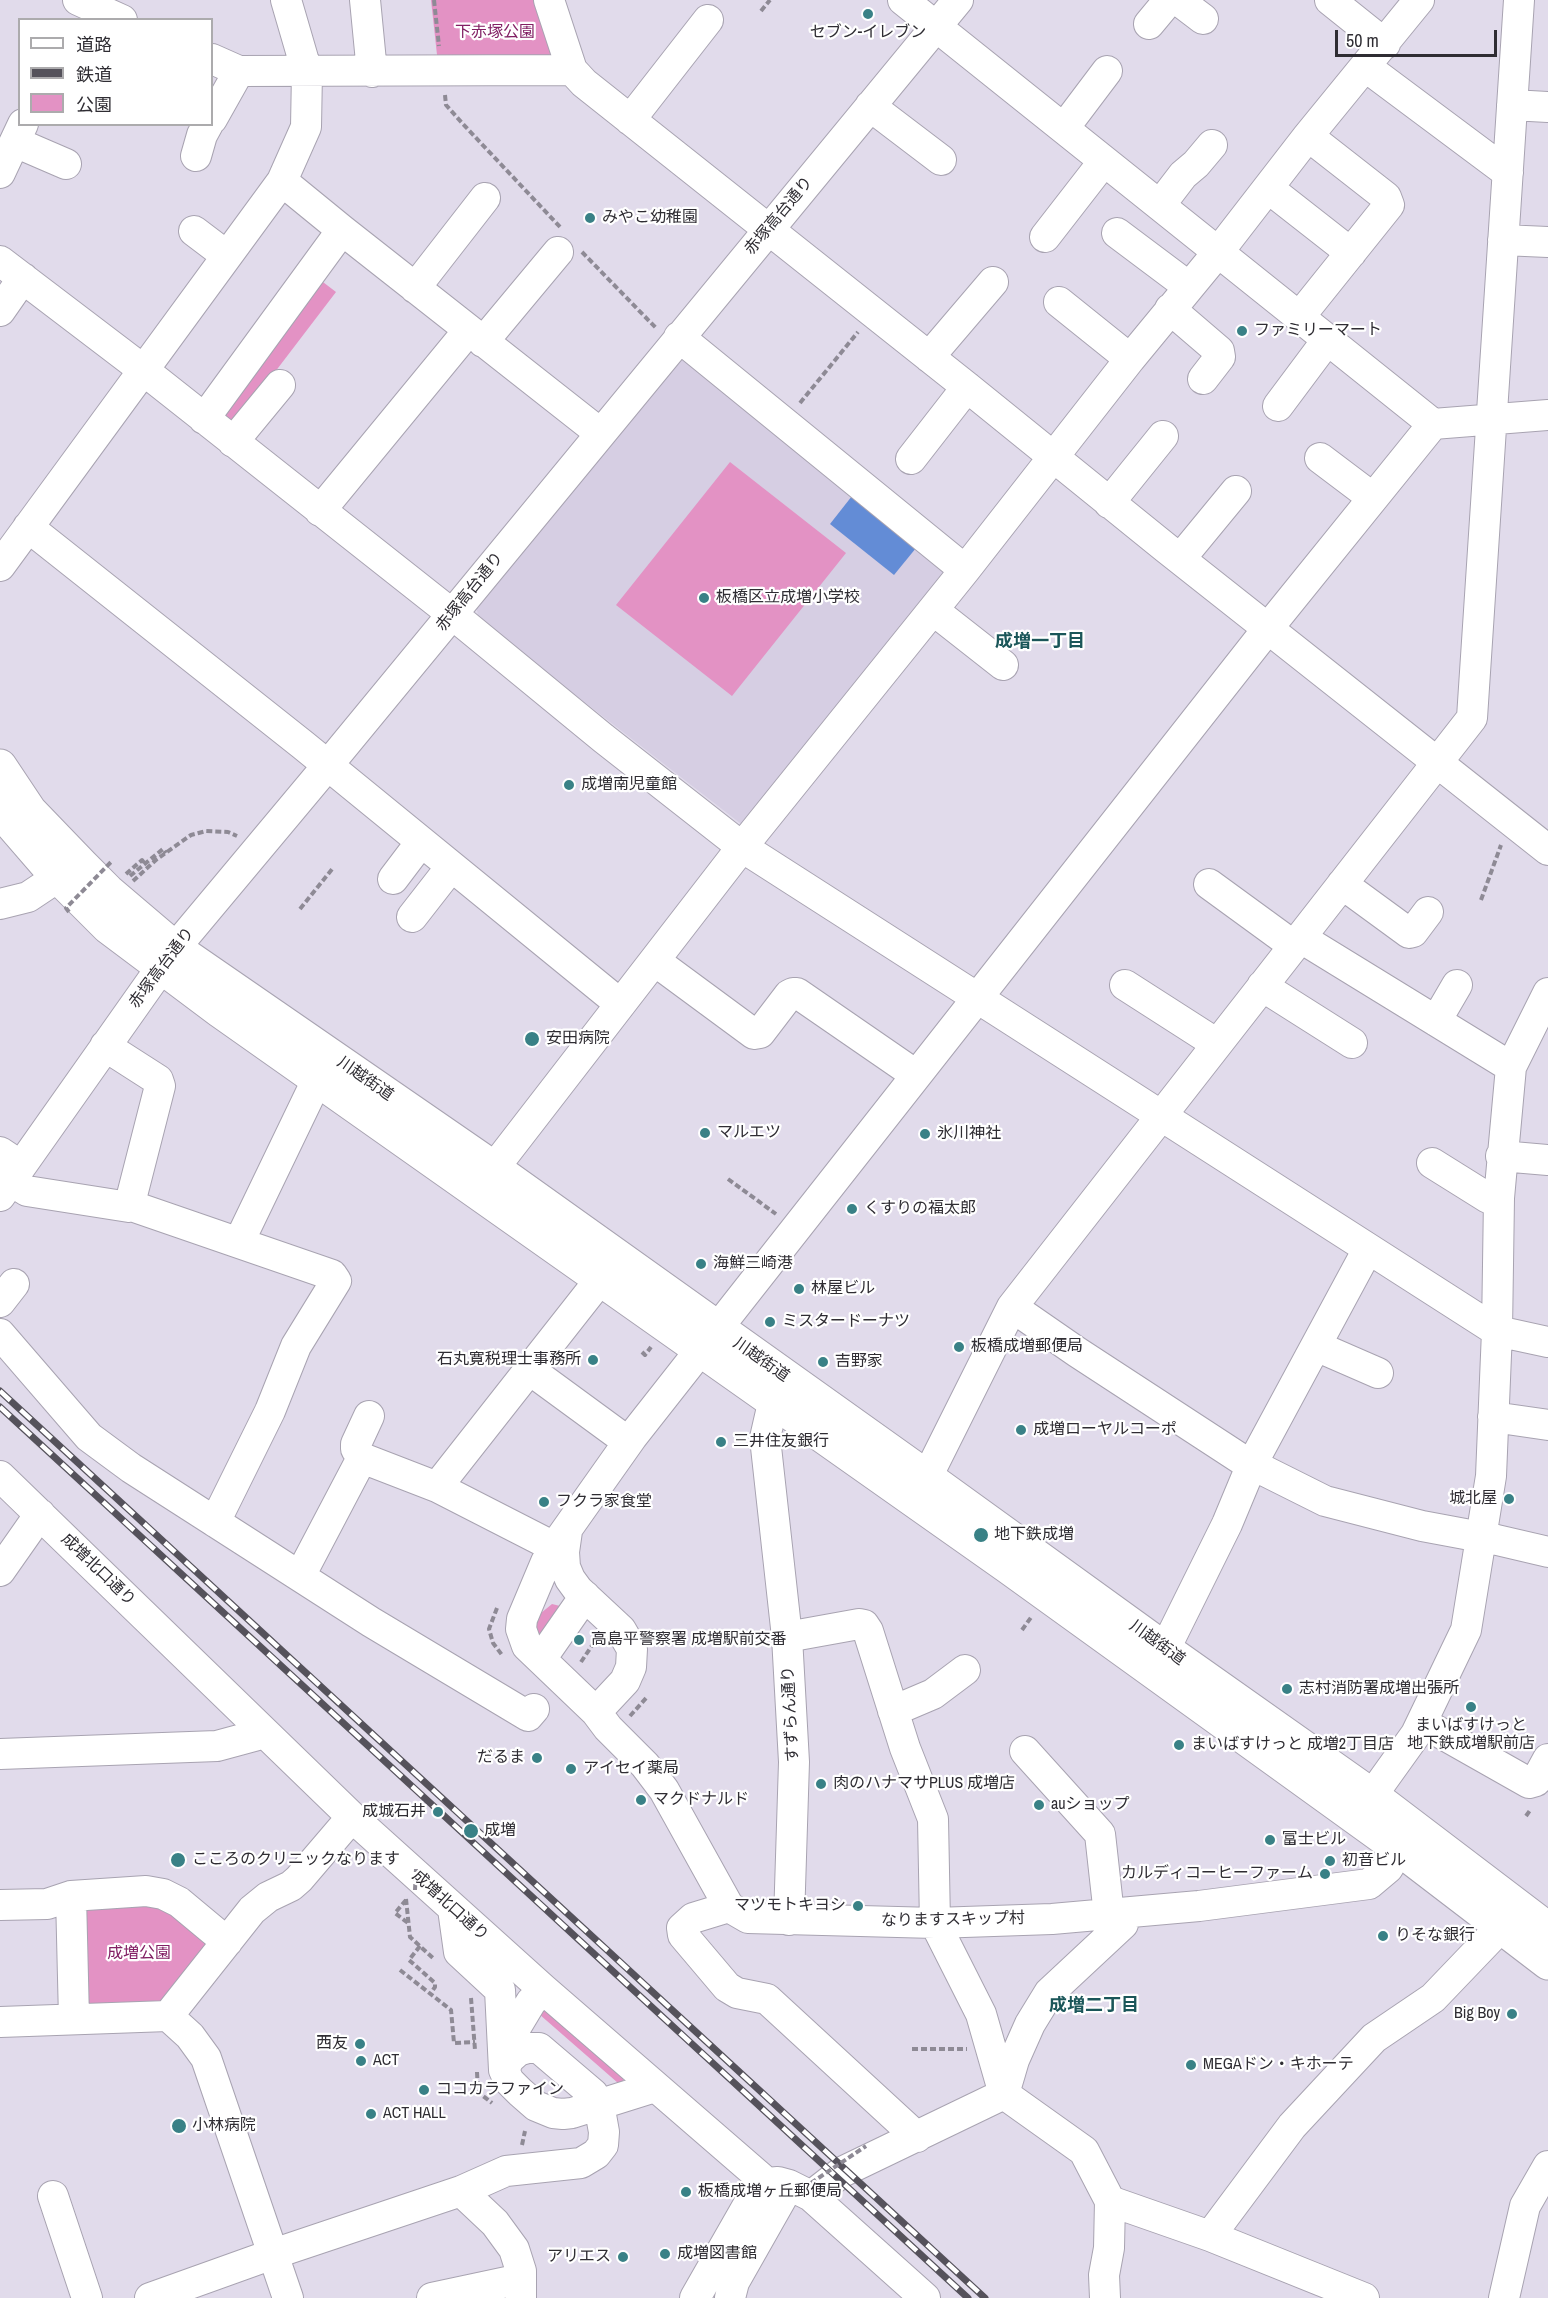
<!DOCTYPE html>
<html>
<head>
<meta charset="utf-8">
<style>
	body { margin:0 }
	#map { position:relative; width:1548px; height:2298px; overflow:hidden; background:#e1dbeb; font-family:"Archivo Narrow","Noto Sans JP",sans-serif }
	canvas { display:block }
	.legend { position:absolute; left:18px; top:18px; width:195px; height:108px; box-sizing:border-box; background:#fff; border:2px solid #acabad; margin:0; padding:8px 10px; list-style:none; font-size:18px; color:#2f2d33 }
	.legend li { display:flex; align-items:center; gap:12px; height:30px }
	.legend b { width:30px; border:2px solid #acabad }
	.scale { position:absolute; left:1335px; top:30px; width:162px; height:27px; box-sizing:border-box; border:3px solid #2f2d33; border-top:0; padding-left:8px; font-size:18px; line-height:21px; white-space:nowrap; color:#2f2d33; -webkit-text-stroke:4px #fff; paint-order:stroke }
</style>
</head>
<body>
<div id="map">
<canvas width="1548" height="2298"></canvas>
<ul class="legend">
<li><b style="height:8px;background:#fff"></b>道路</li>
<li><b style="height:8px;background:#55525b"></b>鉄道</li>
<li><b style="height:16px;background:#e392c4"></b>公園</li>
</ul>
<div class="scale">50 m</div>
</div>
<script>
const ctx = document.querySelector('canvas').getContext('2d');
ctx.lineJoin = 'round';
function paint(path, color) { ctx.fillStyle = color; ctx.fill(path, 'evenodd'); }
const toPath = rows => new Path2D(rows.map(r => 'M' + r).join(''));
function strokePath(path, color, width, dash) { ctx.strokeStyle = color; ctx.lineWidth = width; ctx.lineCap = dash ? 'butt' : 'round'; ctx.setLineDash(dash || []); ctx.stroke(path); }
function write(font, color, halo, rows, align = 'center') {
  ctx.font = font + ' "Archivo Narrow","Noto Sans JP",sans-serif'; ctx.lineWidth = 4.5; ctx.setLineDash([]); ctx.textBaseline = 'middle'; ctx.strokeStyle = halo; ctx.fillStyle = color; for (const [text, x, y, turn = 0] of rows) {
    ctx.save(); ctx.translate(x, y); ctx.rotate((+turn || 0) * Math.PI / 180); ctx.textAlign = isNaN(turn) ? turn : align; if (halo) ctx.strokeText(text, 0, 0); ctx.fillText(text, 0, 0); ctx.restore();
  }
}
paint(toPath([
	[682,360,699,364,951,566,745,827,479,620,476,606]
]), '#d6cee3');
paint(toPath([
	[431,0,541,0,559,56,438,64],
	[319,279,336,292,233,427,220,417],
	[730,462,846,553,732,696,616,605],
	[552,1604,560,1606,543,1634,539,1635,535,1628,538,1621,541,1613],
	[151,1901,209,1940,165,2006,91,2009,83,2003,82,1911,89,1902],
	[544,2008,623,2078,623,2083,618,2083,539,2014]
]), '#e392c4');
paint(toPath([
	[852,496,916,548,894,575,830,524]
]), '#638cd6');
const minor = toPath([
	[78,0,122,20],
	[365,0,372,72],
	[549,0,572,70,584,83,967,387,1166,548,1548,850],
	[903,0,1433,424],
	[1178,0,1203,19],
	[1330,0,1385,44],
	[1149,24,1169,0],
	[212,59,239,71,572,70],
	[1366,67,1508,173],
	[1512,105,1548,107],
	[870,106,941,160],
	[212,119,239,71],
	[630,120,708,20],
	[1064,128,1107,71],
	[15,142,66,164],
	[196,156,202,135,208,124],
	[0,173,23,124],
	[282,181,342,230,600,433],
	[1268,188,1351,253],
	[1160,205,1183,175,1196,164,1212,145],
	[194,231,227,256],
	[1117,233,1189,287],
	[1045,237,1104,161],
	[1503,240,1548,242],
	[0,261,142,369,452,614,603,738,742,847,1497,1331,1548,1342],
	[415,288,485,198],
	[1059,302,1130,359],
	[1170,309,1219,351,1220,357,1203,379],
	[0,311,23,278],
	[1300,316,1389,205,1386,197,1308,136],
	[679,337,965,570],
	[483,342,558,252],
	[929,357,993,282],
	[1278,406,1328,339],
	[204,419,342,230],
	[233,442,280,385],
	[1320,458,1373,498],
	[911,459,967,387],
	[1109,503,1163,436],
	[320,511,468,331],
	[28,527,303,745,619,1003],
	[1180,559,1236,491],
	[0,566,282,181,306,127,307,72,286,0],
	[933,610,1003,665],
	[393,879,421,842],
	[1209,884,1294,946],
	[1342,884,1409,933,1413,932,1428,912],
	[0,904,28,897,58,877],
	[412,917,451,867],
	[1301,938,1511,1067],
	[655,961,754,1034,760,1033,789,995,793,993,797,993,916,1075],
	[1125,985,1217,1044],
	[1262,986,1352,1043],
	[1436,1021,1457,985],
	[0,1152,21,1166],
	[1501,1156,1548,1160],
	[1432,1163,1488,1198,1499,1198],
	[494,1168,742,847,965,570,1130,359,1219,251,1308,136,1419,0],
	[11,1181,27,1191,129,1207,160,1086,158,1080,105,1046],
	[0,1196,175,948,328,765,958,0],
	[129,1205,332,1275,336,1281,296,1346,270,1411,215,1522],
	[239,1242,317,1080],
	[0,1302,14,1284],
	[1012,1307,1077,1352,1241,1459,1325,1501,1422,1526,1497,1540,1548,1552],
	[0,1334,89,1437,131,1468,371,1622,528,1716,534,1709],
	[1316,1346,1378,1373],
	[530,1370,616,1433],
	[773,1403,765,1438,787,1637,794,1762,789,1920],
	[1493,1417,1548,1425],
	[362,1458,356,1449,356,1444,369,1416],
	[0,1476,352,1817,543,1989,767,2183],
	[927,1477,1012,1307,1472,718,1519,0],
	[437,1487,599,1281],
	[567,1531,564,1552,565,1567,570,1579,578,1590,621,1630,632,1649,631,1667,625,1681,596,1712,527,1646,521,1629,522,1619,546,1562,555,1546,632,1437,1277,617,1433,424,1548,415],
	[0,1571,40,1514],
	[300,1576,362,1458,437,1487,564,1552],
	[787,1637,859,1624,864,1625,868,1631,905,1748,933,1819,935,1923,981,2014,1004,2094,842,2172,811,2196],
	[1165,1649,1227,1524,1252,1464,1368,1249],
	[541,1659,585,1596],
	[893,1711,933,1694,965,1670],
	[596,1712,608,1728,645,1765,664,1790,729,1907,748,1918,935,1923,1052,1919,1199,1906,1369,1884,1388,1868,1399,1849],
	[1423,1723,1529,1783,1536,1781,1548,1759],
	[1025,1751,1100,1834,1109,1915],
	[0,1754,217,1746,265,1733],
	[1358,1815,1416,1734,1466,1630,1491,1476,1497,1331,1499,1198,1511,1067,1548,993],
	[71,1896,74,2019],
	[0,1905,47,1904,71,1896,146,1891,163,1894,179,1902,227,1942],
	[729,1907,693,1918,682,1928,683,1935,727,1987,737,1993,767,1999,917,2137],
	[453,1909,459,1952,500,1990,504,2070,509,2081,520,2092,536,2106,553,2113,563,2114,572,2113,655,2087],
	[168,2016,252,1910,268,1897,291,1886,299,1879,352,1817],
	[0,2022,168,2016,190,2036,206,2058,288,2298],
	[504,2051,510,2037,531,2002,543,1989],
	[461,2191,495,2223,514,2249,521,2271,521,2298],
	[53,2196,87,2298],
	[1110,2201,1210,2236,1364,2298],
	[1210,2236,1292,2126,1374,2038,1433,1998,1501,1927],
	[150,2298,273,2254,461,2191,506,2171,581,2163,596,2154,603,2145,604,2132,599,2104,593,2094,539,2048,528,2048,518,2051,509,2059,504,2070],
	[432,2298,521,2279],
	[695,2298,755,2193,767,2183,778,2182,789,2185,811,2196,925,2298],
	[730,2298,734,2282,789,2185],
	[1105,2298,1104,2275,1109,2248,1110,2201,1084,2151,1004,2094,1014,2060,1030,2024,1049,1993,1123,1924,1124,1913],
	[1504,2298,1525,2206,1548,2166]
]);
const highway = toPath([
	[0,766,30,811,82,865,108,891,175,948,494,1168,927,1477,1165,1649,1373,1796,1548,1929],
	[0,811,51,870,108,927,220,1011,1008,1567,1399,1849,1548,1963]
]);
strokePath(minor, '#a8a3b1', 32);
strokePath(highway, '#a8a3b1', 35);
strokePath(toPath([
	[434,0,439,46],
	[761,11,770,0],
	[445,95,446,105,462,123,561,228],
	[582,252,656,328],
	[800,403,858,332],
	[126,874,142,860,145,864],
	[130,876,163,849,166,853],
	[133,881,157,859,191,835,206,831,228,832,237,836],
	[1481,900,1501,845],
	[300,909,333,868],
	[728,1179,776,1214],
	[642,1352,645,1355,651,1347],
	[497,1608,489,1629,493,1643,502,1655],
	[1022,1630,1032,1616],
	[581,1662,595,1641],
	[630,1716,647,1697],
	[1526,1816,1531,1809],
	[406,1899,410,1937,434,1959],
	[406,1900,395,1913,408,1923],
	[420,1946,409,1960,435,1983,435,1987,430,1994],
	[400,1970,451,2010,454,2043,475,2042],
	[471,1998,475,2050],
	[912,2049,967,2049],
	[477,2072,478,2092,492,2103],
	[522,2145,525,2131]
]), '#8e8a95', 4, [6, 3]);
strokePath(minor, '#fff', 30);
strokePath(highway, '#fff', 33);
const rail = toPath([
	[0,1391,985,2298],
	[0,1407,968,2298]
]);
strokePath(rail, '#55525b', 7);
strokePath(rail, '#fff', 4.5, [14]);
strokePath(toPath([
	[69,912,66,908,111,862],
	[415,1890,416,1869],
	[811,2183,866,2146]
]), '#8e8a95', 4, [6, 3]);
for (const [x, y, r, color] of [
	[868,14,6,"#398186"],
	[590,218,6,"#398186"],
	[1242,331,6,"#398186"],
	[704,598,6,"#398186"],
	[569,785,6,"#398186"],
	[532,1039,8,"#398186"],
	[705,1133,6,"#398186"],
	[925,1134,6,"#398186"],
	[852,1209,6,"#398186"],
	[701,1264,6,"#398186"],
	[799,1289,6,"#398186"],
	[770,1322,6,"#398186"],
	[959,1347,6,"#398186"],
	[593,1360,6,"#398186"],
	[823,1362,6,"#398186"],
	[1021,1430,6,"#398186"],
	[721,1442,6,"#398186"],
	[1509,1499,6,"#398186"],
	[544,1502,6,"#398186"],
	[981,1535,8,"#398186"],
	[579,1640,6,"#398186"],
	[1287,1689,6,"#398186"],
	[1471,1707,6,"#398186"],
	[1179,1745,6,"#398186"],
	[537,1758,6,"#398186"],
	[571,1769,6,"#398186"],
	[821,1784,6,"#398186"],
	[641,1800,6,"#398186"],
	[1039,1805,6,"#398186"],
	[438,1812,6,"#398186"],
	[471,1831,8,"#398186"],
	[1270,1840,6,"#398186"],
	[178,1860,8,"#398186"],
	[1330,1861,6,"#398186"],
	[1325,1874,6,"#398186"],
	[858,1906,6,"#398186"],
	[1383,1936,6,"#398186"],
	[1512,2014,6,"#398186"],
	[360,2044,6,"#398186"],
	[361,2061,6,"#398186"],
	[1191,2065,6,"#398186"],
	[424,2090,6,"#398186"],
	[371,2114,6,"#398186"],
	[179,2126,8,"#398186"],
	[686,2192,6,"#398186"],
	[665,2254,6,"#398186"],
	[623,2257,6,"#398186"]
]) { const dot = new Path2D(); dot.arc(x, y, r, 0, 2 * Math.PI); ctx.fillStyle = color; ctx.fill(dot); strokePath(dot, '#fff', 2); }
write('16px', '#822064', '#fff', [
	["下赤塚公園",495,33],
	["成増公園",139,1954]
]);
write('16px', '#2f2d33', '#fff', [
	["セブン-イレブン",868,33,"center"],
	["みやこ幼稚園",602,218],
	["ファミリーマート",1254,331],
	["板橋区立成増小学校",716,598],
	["成増南児童館",581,785],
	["安田病院",546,1039],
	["マルエツ",717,1133],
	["氷川神社",937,1134],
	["くすりの福太郎",864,1209],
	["海鮮三崎港",713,1264],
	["林屋ビル",811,1289],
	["ミスタードーナツ",782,1322],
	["板橋成増郵便局",971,1347],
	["石丸寛税理士事務所",581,1360,"right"],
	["吉野家",835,1362],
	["成増ローヤルコーポ",1033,1430],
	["三井住友銀行",733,1442],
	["城北屋",1497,1499,"right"],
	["フクラ家食堂",556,1502],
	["地下鉄成増",994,1535],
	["高島平警察署 成増駅前交番",591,1640],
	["志村消防署成増出張所",1299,1689],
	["まいばすけっと",1471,1726,"center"],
	["地下鉄成増駅前店",1471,1744,"center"],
	["まいばすけっと 成増2丁目店",1191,1745],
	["だるま",525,1758,"right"],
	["アイセイ薬局",583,1769],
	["肉のハナマサPLUS 成増店",833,1784],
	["マクドナルド",653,1800],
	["auショップ",1051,1805],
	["成城石井",426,1812,"right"],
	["成増",484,1831],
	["富士ビル",1282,1840],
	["こころのクリニックなります",192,1860],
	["初音ビル",1342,1861],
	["カルディコーヒーファーム",1313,1874,"right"],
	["マツモトキヨシ",846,1906,"right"],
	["りそな銀行",1395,1936],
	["Big Boy",1500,2014,"right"],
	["西友",348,2044,"right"],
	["ACT",373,2061],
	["MEGAドン・キホーテ",1203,2065],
	["ココカラファイン",436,2090],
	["ACT HALL",383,2114],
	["小林病院",192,2126],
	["板橋成増ヶ丘郵便局",698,2192],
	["成増図書館",677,2254],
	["アリエス",611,2257,"right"]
], 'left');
write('16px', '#2f2d33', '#fff', [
	["赤塚高台通り",779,216,-50],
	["赤塚高台通り",470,592,-51],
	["赤塚高台通り",162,968,-53],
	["川越街道",365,1079,35],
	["川越街道",761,1360,35],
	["成増北口通り",98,1570,44],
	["川越街道",1157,1643,36],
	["すずらん通り",791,1714,-93],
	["成増北口通り",450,1906,42],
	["なりますスキップ村",953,1920,-1]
]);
write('bold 18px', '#1a5659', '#fff', [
	["成増一丁目",1040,642],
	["成増二丁目",1094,2006]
]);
</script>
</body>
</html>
